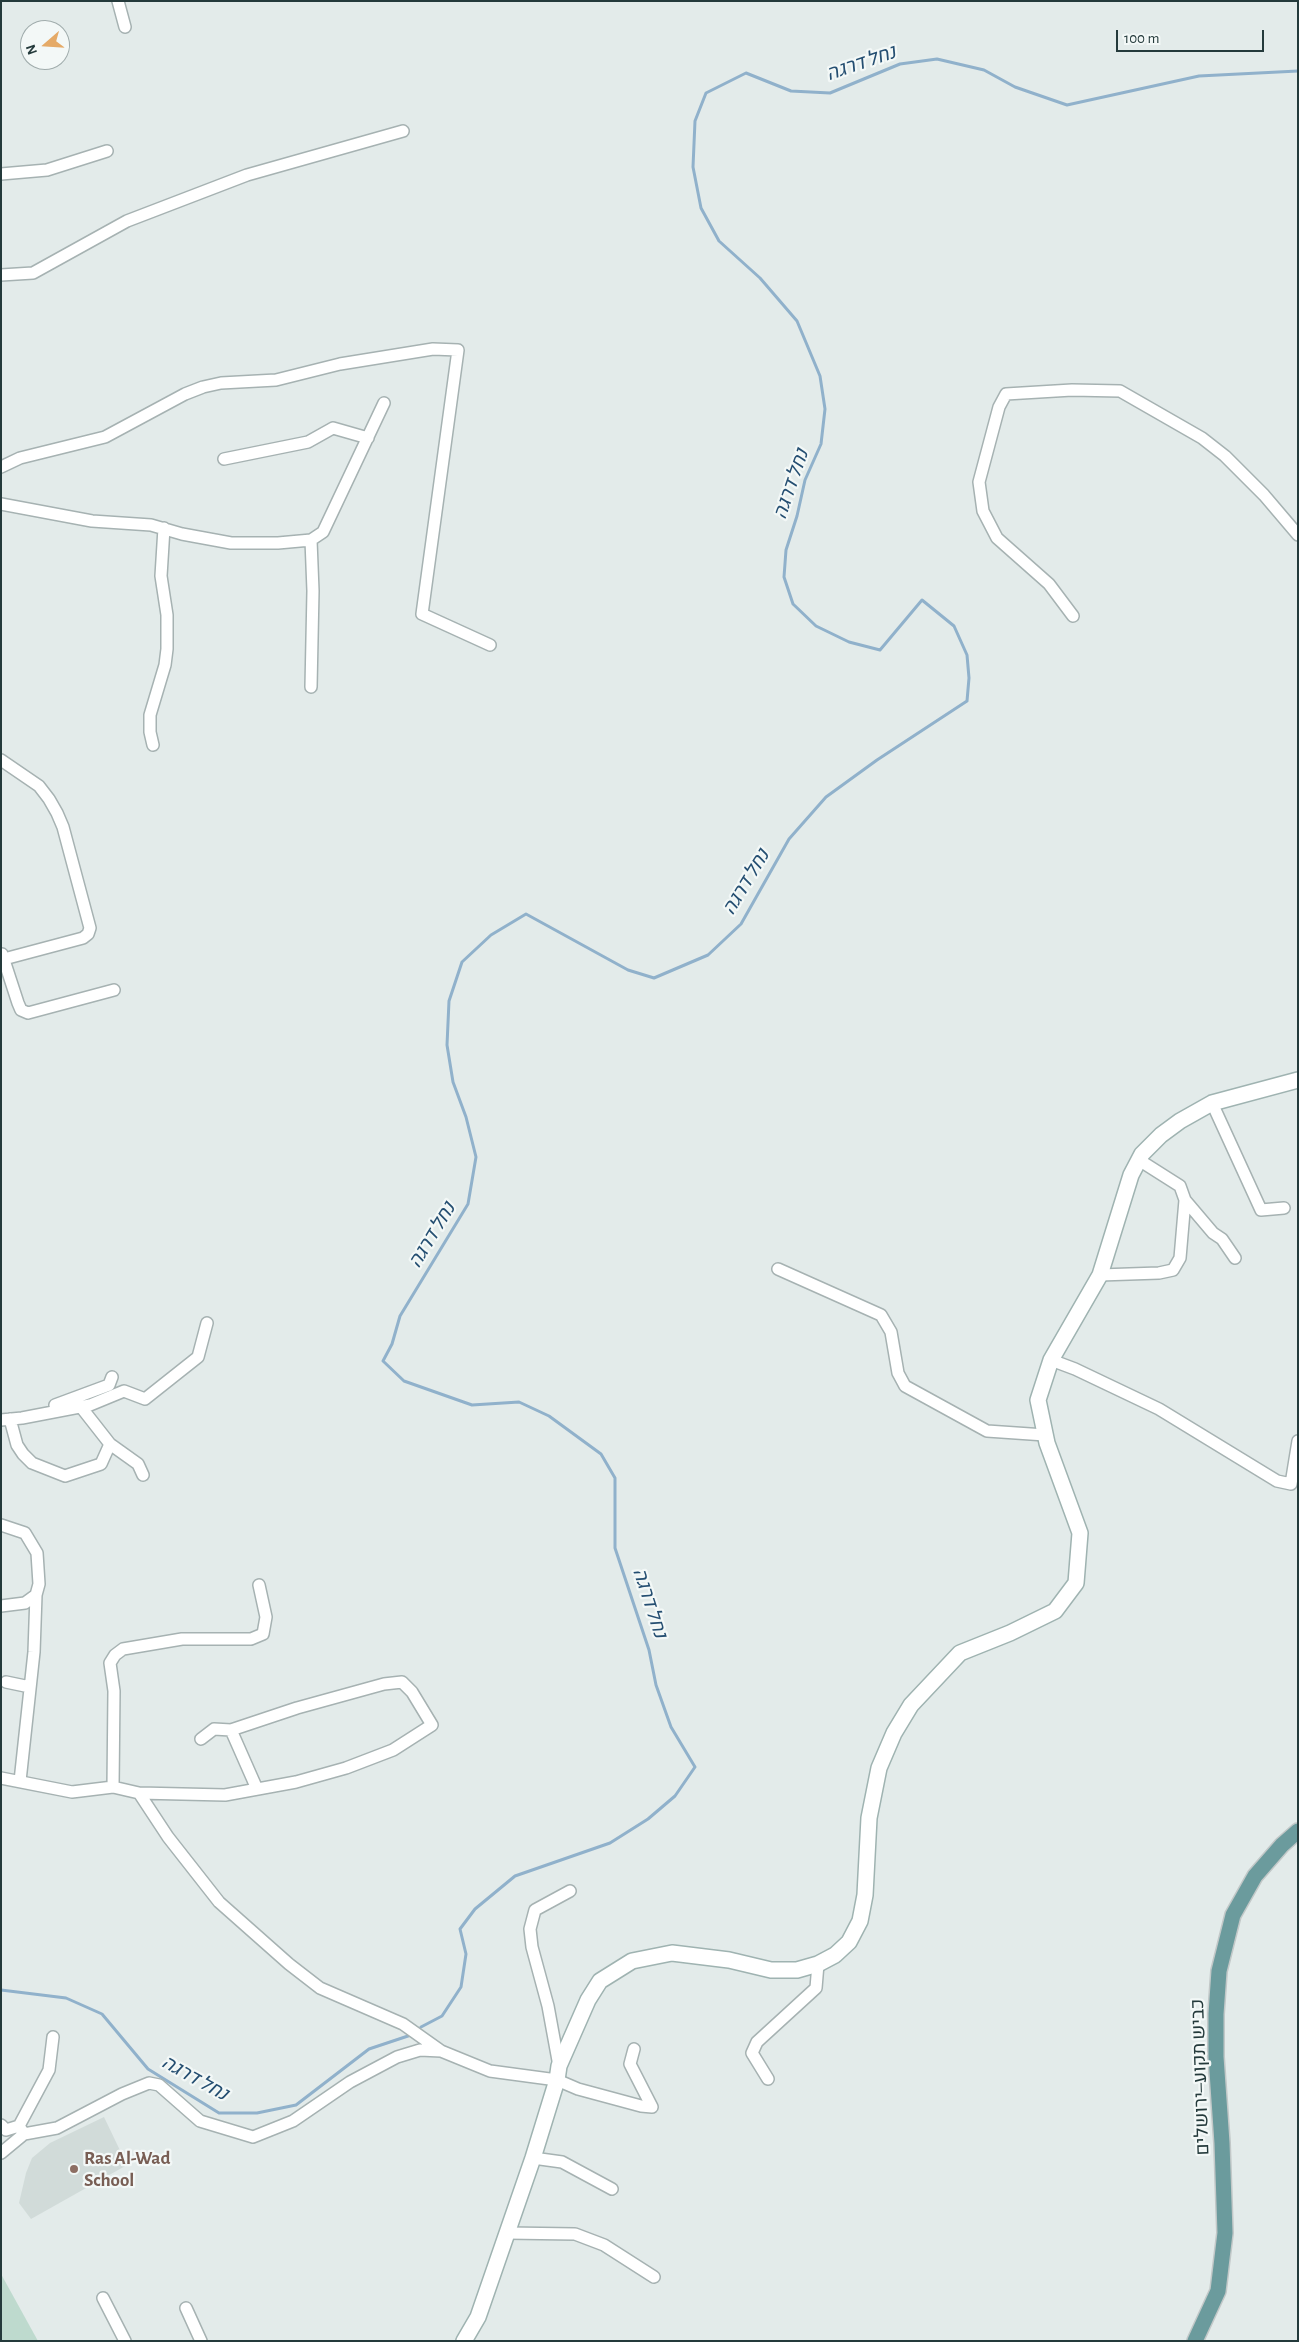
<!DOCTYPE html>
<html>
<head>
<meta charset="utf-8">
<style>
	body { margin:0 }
	#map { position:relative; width:1299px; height:2342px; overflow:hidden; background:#e3ebea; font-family:"Alegreya Sans",sans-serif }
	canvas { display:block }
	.frame { position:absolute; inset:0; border:2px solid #243a3b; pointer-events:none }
	.north { position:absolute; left:20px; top:20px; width:50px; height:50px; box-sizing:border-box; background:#f3f8f7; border:1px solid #a0acac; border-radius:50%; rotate:251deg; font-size:14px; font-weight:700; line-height:20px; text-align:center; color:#243a3b }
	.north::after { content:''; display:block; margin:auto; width:18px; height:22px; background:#e5aa67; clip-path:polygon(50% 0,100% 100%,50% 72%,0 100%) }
	.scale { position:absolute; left:1116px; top:30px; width:148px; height:22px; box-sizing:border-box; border:2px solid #243a3b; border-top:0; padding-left:6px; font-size:15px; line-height:18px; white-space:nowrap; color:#243a3b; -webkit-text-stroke:4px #f3f8f7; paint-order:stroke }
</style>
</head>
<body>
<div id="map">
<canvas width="1299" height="2342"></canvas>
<div class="frame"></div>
<div class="north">N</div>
<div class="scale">100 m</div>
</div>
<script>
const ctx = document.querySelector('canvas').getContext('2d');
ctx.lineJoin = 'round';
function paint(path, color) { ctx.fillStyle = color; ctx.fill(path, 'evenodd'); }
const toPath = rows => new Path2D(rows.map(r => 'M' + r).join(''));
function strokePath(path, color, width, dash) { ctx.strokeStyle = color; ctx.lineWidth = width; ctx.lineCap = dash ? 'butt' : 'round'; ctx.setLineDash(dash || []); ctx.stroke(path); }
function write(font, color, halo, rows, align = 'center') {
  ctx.font = font + ' "Alegreya Sans",Heebo,sans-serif'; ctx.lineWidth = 4.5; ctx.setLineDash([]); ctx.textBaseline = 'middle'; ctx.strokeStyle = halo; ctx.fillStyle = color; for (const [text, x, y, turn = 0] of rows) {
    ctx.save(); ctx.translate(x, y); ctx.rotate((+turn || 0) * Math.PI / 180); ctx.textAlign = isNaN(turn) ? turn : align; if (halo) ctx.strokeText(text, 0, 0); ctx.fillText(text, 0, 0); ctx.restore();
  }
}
paint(toPath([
	[104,2117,127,2165,31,2219,19,2203,26,2173,32,2158,50,2143]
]), '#d1dbd9');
paint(toPath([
	[1,2274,38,2341,1,2341]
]), '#bedace');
strokePath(toPath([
	[1,1990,66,1998,102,2014,148,2069,219,2113,257,2113,296,2105,369,2049,411,2035],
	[421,2027,442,2016,461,1987,466,1954,460,1929,475,1909,515,1876,610,1843,648,1819,675,1796,695,1767,671,1727,656,1685,649,1650,615,1548,615,1478,601,1454,549,1416,519,1402,472,1405,404,1381,383,1361,392,1344,400,1316,468,1204,476,1157,466,1117,453,1082,447,1045,449,1001,462,962,491,935,526,914,628,970,654,978,708,955,741,924,789,839,826,797,877,760,967,701,969,678,967,655,954,626,922,600,880,650,849,642,816,626,793,604,784,577,786,550,797,516,805,480,821,444,825,409,820,376,797,321,760,278,719,241,701,208,693,167,695,121,706,93,746,73,791,91,830,93,900,64,937,59,984,70,1015,87,1067,105,1199,76,1298,71]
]), '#90b1cb', 3);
const street = toPath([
	[118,1,125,27],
	[1,174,47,170,107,151],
	[1,275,33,273,127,221,247,175,403,131],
	[224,459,308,442,333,428,368,438],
	[1,467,20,458,105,437,185,394,203,387,221,383,276,380,340,364,433,349,458,350,422,614,490,645],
	[1,504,92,521,151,525,182,534,231,543,278,543,311,540,323,532,384,403],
	[311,540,313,591,311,687],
	[1073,616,1049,584,997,538,983,511,979,482,999,407,1006,394,1072,390,1120,391,1202,438,1225,456,1264,495,1298,535],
	[153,745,150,732,150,715,165,665,167,649,167,615,161,576,164,528],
	[1,760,39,786,49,799,57,813,63,827,90,928,88,934,83,938,4,959],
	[2,954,18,1003,21,1010,28,1013,114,990],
	[1212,1103,1261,1210,1284,1208],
	[1185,1200,1213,1233,1222,1239,1235,1258],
	[778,1269,881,1315,891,1332,898,1373,905,1386,987,1431,1045,1435],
	[1100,1275,1159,1273,1173,1270,1180,1258,1185,1200,1180,1186,1139,1160],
	[1051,1360,1075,1369,1159,1409,1277,1481,1291,1484,1298,1441],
	[55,1405,109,1385,112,1377],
	[81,1407,110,1444,138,1464,143,1475],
	[10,1419,17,1445,23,1454,32,1463,65,1476,101,1464,110,1444],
	[1,1420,22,1418,90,1405,124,1391,145,1399,198,1357,207,1323],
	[1,1525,25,1533,37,1553,39,1584,36,1595,34,1652,20,1781],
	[1,1606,25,1603,36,1595],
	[6,1682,30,1687],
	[231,1730,257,1789],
	[1,1778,72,1792,113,1787,139,1793,168,1837,219,1902,289,1964,320,1988,403,2024,441,2051],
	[113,1787,114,1691,110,1663,115,1655,123,1649,182,1639,251,1639,263,1634,266,1617,259,1585],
	[139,1793,225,1795,296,1782,346,1768,393,1750,432,1725,412,1692,402,1682,384,1684,297,1708,231,1730,214,1729,201,1739],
	[559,2066,548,2006,532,1947,530,1929,535,1910,570,1891],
	[768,2079,752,2053,757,2042,816,1988,818,1964],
	[1,2125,6,2130,19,2126],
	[24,2134,19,2126,49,2070,53,2037],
	[1,2153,24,2134,57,2128,122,2094,149,2083,159,2085,200,2121,253,2137,293,2121,350,2082,397,2057,420,2050,441,2051,490,2071,557,2080,578,2089,641,2106,652,2107,630,2064,634,2049],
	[533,2158,562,2162,612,2189],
	[507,2233,575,2234,604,2245,654,2277],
	[103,2298,125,2341],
	[186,2308,201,2341]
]);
const secondary = toPath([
	[464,2341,478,2317,533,2158,557,2080,559,2066,588,2000,600,1981,632,1961,672,1953,729,1960,771,1970,797,1970,818,1964,835,1955,849,1942,860,1921,865,1895,869,1818,879,1768,894,1733,911,1705,960,1653,1010,1633,1055,1611,1076,1583,1080,1533,1047,1443,1038,1400,1051,1360,1100,1275,1131,1175,1142,1154,1161,1135,1180,1121,1212,1103,1298,1080]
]);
const primary = toPath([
	[1195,2341,1218,2291,1225,2233,1222,2143,1216,2057,1216,2014,1219,1971,1233,1915,1255,1876,1282,1845,1298,1831]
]);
strokePath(street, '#a6b2b2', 14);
strokePath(secondary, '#9fb3b1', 18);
strokePath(primary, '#c2c8c8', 18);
strokePath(street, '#fff', 11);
strokePath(secondary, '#fff', 15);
strokePath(primary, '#6b9b9d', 15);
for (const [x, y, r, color] of [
	[74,2169,5,"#8d6e63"]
]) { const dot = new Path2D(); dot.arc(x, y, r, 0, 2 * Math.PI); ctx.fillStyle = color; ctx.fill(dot); strokePath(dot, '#f3f8f7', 2); }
write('19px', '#243a3b', '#f3f8f7', [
	["כביש תקוע–ירושלים",1200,2077,-92]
]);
write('bold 19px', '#785e54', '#f3f8f7', [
	["Ras Al-Wad",84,2158],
	["School",84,2180]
], 'left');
write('italic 20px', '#244e71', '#f3f8f7', [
	["נחל דרגה",861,63,-19],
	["נחל דרגה",791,484,-71],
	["נחל דרגה",746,882,-59],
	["נחל דרגה",432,1235,-59],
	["נחל דרגה",650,1603,72],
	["נחל דרגה",195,2078,29]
]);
</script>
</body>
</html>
